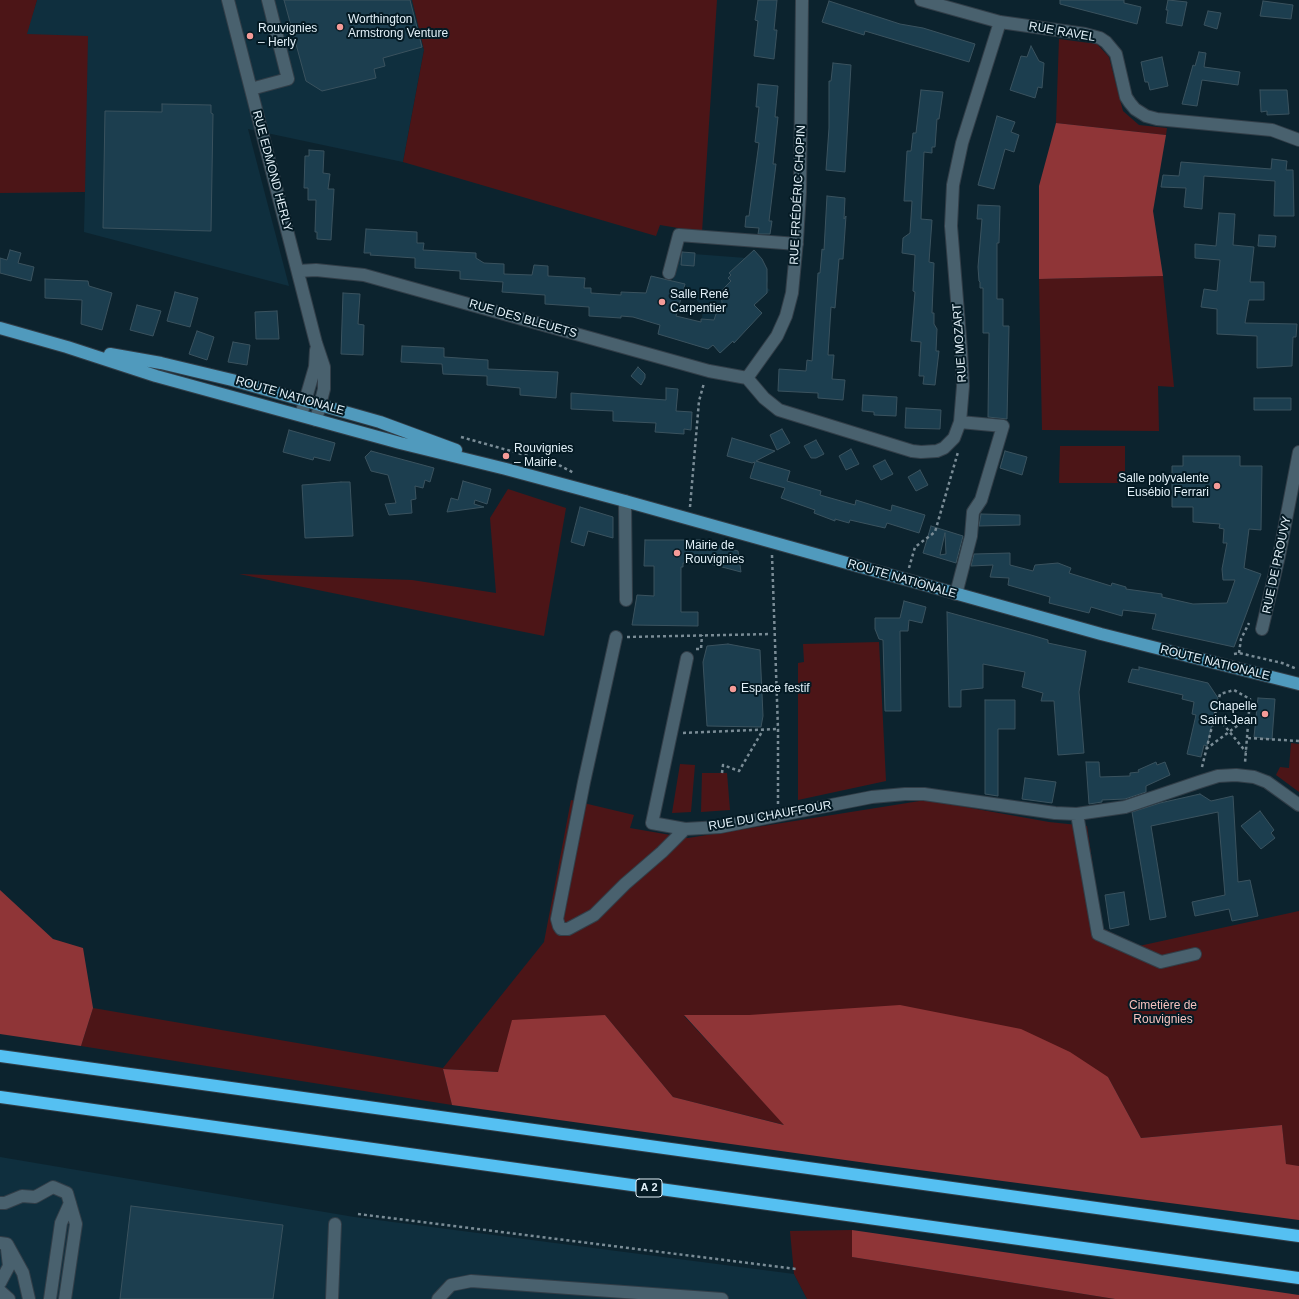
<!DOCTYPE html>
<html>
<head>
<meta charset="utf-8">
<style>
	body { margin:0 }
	canvas { display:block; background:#0c232e }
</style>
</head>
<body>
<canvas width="1299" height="1299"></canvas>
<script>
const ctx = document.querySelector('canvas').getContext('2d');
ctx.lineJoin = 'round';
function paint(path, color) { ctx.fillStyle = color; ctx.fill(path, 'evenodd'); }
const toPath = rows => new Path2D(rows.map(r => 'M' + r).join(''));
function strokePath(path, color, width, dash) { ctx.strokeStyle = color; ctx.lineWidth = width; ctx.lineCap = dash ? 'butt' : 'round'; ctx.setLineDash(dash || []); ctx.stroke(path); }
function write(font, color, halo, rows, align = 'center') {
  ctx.font = font + ' Arial,sans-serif'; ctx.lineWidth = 4; ctx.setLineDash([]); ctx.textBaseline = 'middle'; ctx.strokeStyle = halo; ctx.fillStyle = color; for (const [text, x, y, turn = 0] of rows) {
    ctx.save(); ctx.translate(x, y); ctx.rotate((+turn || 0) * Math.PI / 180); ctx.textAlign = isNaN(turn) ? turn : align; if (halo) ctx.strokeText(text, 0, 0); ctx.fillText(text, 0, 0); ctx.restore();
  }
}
paint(toPath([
	[37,0,412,0,424,50,403,162,248,129,289,286,84,232,85,192,0,193,0,34,26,34],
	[754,250,762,259,767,269,768,281,766,287,770,290,757,303,753,303,762,313,721,353,713,345,708,349,691,344,701,328,703,308,685,285,672,282,680,253,746,258],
	[0,1157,354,1217,794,1274,807,1299,0,1299]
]), '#0f2f3e');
paint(toPath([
	[0,0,37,0,27,34,88,36,85,192,0,193],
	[412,0,717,0,702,232,660,225,656,236,403,162,424,50],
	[1059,39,1097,44,1109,57,1123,111,1139,125,1167,128,1166,135,1056,123],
	[1163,276,1174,387,1158,386,1159,431,1042,430,1039,279],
	[1060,446,1125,446,1125,483,1059,483],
	[508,489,566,508,544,636,239,574,412,580,496,593,490,518],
	[879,642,886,781,798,800,798,663,804,662,803,644],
	[1291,743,1299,744,1299,792,1276,775,1280,767,1289,768],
	[680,764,695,765,691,812,672,813],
	[702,773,727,773,730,810,701,812],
	[571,800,634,815,630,828,688,838,926,800,1049,822,1087,826,1102,928,1139,946,1299,911,1299,1166,1286,1165,1282,1125,1141,1138,1108,1077,749,1015,684,1016,785,1125,673,1097,605,1015,498,1072,443,1069,452,1105,81,1046,93,1008,443,1068,544,942],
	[852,1230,852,1257,1115,1299,807,1299,794,1274,790,1231]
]), '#4c1517');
paint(toPath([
	[1056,123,1166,135,1153,211,1163,276,1039,279,1039,186],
	[0,890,53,939,83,948,93,1008,81,1046,0,1034],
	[900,1005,1021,1029,1070,1052,1108,1077,1141,1138,1282,1125,1286,1164,1299,1166,1299,1220,881,1165,452,1105,443,1069,498,1072,512,1020,605,1015,673,1097,784,1125,684,1015,749,1015],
	[852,1230,1299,1295,1299,1299,1115,1299,852,1257]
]), '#8f3537');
const building = toPath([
	[284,0,410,0,422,47,383,58,385,66,374,69,376,78,322,91,306,81,284,0],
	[758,0,777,0,774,30,777,30,774,59,754,56,758,21,755,20,758,0],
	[1060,0,1124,0,1124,3,1141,7,1137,24,1060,4,1060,0],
	[1168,0,1187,2,1182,26,1166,23,1168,10,1166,10,1168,0],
	[829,1,900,24,923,28,975,44,969,62,865,31,864,35,822,22,829,1],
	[1263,1,1293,5,1291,19,1260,16,1263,1],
	[1208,11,1221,13,1217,29,1204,25,1208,11],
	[1031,46,1039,61,1044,63,1042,88,1038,87,1035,98,1010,90,1021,56,1027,57,1031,46],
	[1199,52,1206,53,1204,67,1240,72,1238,85,1202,80,1197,106,1182,104,1193,65,1195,66,1199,52],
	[1162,57,1168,86,1150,90,1148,82,1145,82,1141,62,1162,57],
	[833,63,851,65,845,172,826,170,829,128,829,81,831,81,833,63],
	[758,84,778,86,775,117,778,117,773,164,776,164,769,221,772,221,770,234,758,234,759,228,745,227,746,216,749,216,759,143,755,142,759,107,756,107,758,84],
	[921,90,943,92,939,119,937,119,935,147,932,147,932,153,924,152,921,219,932,220,929,262,934,263,932,313,934,313,934,324,937,329,936,351,939,351,935,385,923,384,924,376,919,376,921,342,911,341,915,292,913,291,915,255,902,253,903,238,910,233,912,201,904,201,907,151,911,151,913,133,916,133,921,90],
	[1260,90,1287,90,1289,114,1267,115,1267,111,1261,112,1260,90],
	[162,104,211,105,211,113,213,114,211,231,103,228,105,111,162,112,162,104],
	[997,116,1015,122,1011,132,1019,135,1014,152,1005,149,994,189,978,185,997,116],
	[309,150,324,151,323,173,330,174,328,189,334,189,331,240,317,239,317,232,315,232,316,200,308,200,308,188,304,188,305,156,309,156,309,150],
	[1272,159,1287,161,1286,170,1293,170,1294,216,1274,216,1275,181,1204,176,1202,209,1184,207,1186,188,1161,187,1163,175,1179,176,1181,162,1271,169,1272,159],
	[827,196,845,198,844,219,846,216,843,259,839,259,835,308,831,307,828,355,834,355,832,379,845,380,843,400,818,398,818,393,778,391,779,369,806,371,807,360,812,361,818,273,820,273,822,249,824,250,827,196],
	[978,205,1000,206,999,243,997,243,997,299,1003,299,1003,326,1009,326,1007,419,988,417,989,333,983,333,983,288,980,288,980,282,979,281,978,267,982,219,977,219,978,205],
	[1219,213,1235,214,1233,245,1254,247,1250,282,1264,282,1264,300,1249,300,1245,323,1297,324,1296,337,1293,337,1292,366,1257,368,1257,336,1217,334,1217,309,1201,307,1204,289,1217,291,1220,260,1195,258,1195,244,1216,246,1219,213],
	[366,229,417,232,417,243,424,243,423,250,476,253,476,258,484,263,504,264,504,274,532,275,534,265,548,266,548,276,585,278,584,288,591,288,591,293,621,295,621,292,646,293,651,276,685,284,676,316,701,322,701,319,714,320,716,314,723,310,721,295,723,289,731,281,728,278,731,275,729,273,754,250,762,259,767,269,767,293,754,305,762,313,734,343,733,341,720,353,713,345,708,349,658,334,660,325,633,317,621,316,621,318,589,316,589,307,545,304,545,295,502,292,503,282,460,279,460,271,415,268,415,258,370,255,371,253,364,253,366,229],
	[1259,235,1276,236,1275,247,1258,246,1259,235],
	[10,250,21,253,18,263,34,267,31,281,0,273,0,258,7,260,10,250],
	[682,252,695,253,694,266,681,265,682,252],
	[45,279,88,281,89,286,112,293,102,330,81,324,82,300,45,298,45,279],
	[175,292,198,298,190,327,167,321,175,292],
	[343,293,360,294,358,324,364,325,363,355,341,354,343,293],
	[137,305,161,311,153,336,130,330,137,305],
	[277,311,279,339,256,339,255,312,277,311],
	[197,331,214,337,207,360,189,354,197,331],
	[233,342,250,345,247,365,228,362,233,342],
	[402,346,444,348,444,357,488,360,488,369,558,372,556,398,520,395,520,388,487,385,487,376,443,374,442,364,401,362,402,346],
	[638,367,645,374,645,378,641,385,631,376,638,367],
	[666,388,678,389,676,411,692,412,691,430,684,429,684,434,655,432,656,423,613,421,613,411,571,409,571,393,666,400,666,388],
	[863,395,897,397,896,416,874,415,874,412,862,411,863,395],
	[1254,398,1291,398,1291,410,1254,410,1254,398],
	[906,408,941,410,940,429,905,428,906,408],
	[782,429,790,443,777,450,770,435,782,429],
	[289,430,335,443,330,461,314,457,313,460,283,452,289,430],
	[732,438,775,451,756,461,790,471,787,481,821,491,820,495,855,505,856,500,891,511,892,505,925,515,919,533,887,523,885,528,850,520,849,523,835,519,835,521,814,513,815,510,781,498,785,488,750,478,755,462,752,463,727,456,732,438],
	[816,440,824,454,816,458,811,458,804,446,816,440],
	[851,449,859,464,846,470,839,456,851,449],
	[371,451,434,468,430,482,425,480,423,488,415,486,416,499,411,500,412,513,389,515,385,504,396,503,388,475,371,471,365,457,371,451],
	[1005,451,1027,457,1022,475,1000,468,1005,451],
	[1183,456,1240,456,1240,466,1262,466,1261,530,1249,529,1244,568,1261,574,1234,647,1152,629,1156,614,1123,610,1122,616,1091,607,1089,613,1049,603,1050,597,1008,585,1009,578,990,577,993,565,971,566,974,554,1010,553,1010,565,1033,571,1035,565,1058,563,1071,568,1069,573,1111,586,1112,583,1126,587,1126,589,1162,594,1162,597,1193,604,1227,603,1235,580,1223,580,1222,569,1227,543,1223,543,1224,529,1219,528,1220,524,1193,522,1193,507,1172,507,1172,466,1183,466,1183,456],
	[885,460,893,474,881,480,873,466,885,460],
	[920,470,928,485,916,491,908,477,920,470],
	[463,481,491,489,487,504,475,500,474,504,484,507,447,512,451,498,458,500,463,481],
	[341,482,350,482,353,536,305,538,302,485,341,482],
	[580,507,613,517,613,538,588,531,584,546,571,542,580,507],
	[981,514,1020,515,1020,525,979,526,981,514],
	[931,526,963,536,956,563,923,553,931,526],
	[945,533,946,554,940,555,945,533],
	[645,540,700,540,738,551,741,572,707,563,683,563,683,567,681,567,681,612,698,612,698,626,632,625,637,595,654,596,654,566,644,566,645,540],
	[904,601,926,607,922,623,909,620,908,631,900,631,901,711,885,711,883,640,879,639,875,629,875,618,900,618,904,601],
	[947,612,1031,635,1048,640,1048,643,1086,651,1079,692,1084,753,1058,755,1054,701,1041,701,1043,693,1022,687,1025,672,983,664,983,688,961,690,961,707,949,707,947,612],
	[728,644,760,650,763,716,761,727,707,726,703,662,707,646,728,644],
	[1139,667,1208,683,1218,698,1207,746,1204,745,1201,757,1187,754,1196,715,1192,714,1194,702,1182,699,1183,695,1128,682,1132,669,1139,670,1139,667],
	[1258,698,1275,699,1272,739,1254,737,1258,698],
	[985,700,1015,700,1015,729,998,729,998,796,985,794,985,700],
	[1086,762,1099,762,1100,777,1130,776,1130,773,1139,772,1138,770,1156,762,1157,765,1165,762,1170,775,1146,786,1146,792,1125,799,1102,800,1102,802,1089,804,1086,762],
	[1025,778,1056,782,1052,803,1022,799,1025,778],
	[1200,794,1211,801,1233,796,1238,882,1250,880,1258,916,1232,921,1229,909,1195,916,1192,902,1225,895,1218,812,1151,826,1166,917,1150,920,1132,812,1160,803,1200,794],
	[1260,811,1274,830,1271,833,1275,838,1261,849,1241,826,1260,811],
	[1124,892,1129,925,1110,929,1105,895,1124,892],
	[131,1206,283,1225,273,1299,120,1299,131,1206]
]);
paint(building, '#1c3e4f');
strokePath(building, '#3a525e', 1);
const minor = toPath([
	[228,0,316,343,324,367,324,389,316,420],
	[921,0,1000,22,1085,34,1100,38,1106,42,1116,54,1126,97,1130,103,1135,109,1146,116,1157,119,1272,130,1299,140],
	[251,89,288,79,268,0],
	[298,271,316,270,364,275,709,371,747,378],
	[669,273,679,235,797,244],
	[747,378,764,398,779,410,912,451,921,452,937,451,944,448,954,438,960,422,963,386,961,350,951,226,953,185,962,143,1000,22],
	[747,378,777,336,786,316,792,293,797,240,800,192,802,0],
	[301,415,315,367,316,350],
	[625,501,626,600],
	[956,594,971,536,973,512,981,500,1003,426,960,422],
	[1262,629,1279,556,1299,452],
	[616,637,584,782,557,919,559,926,561,929,568,929,594,915,625,884,662,852,685,829,720,827,872,797,905,794,924,794,1055,813,1077,814,1125,807,1199,782,1218,776,1236,775,1254,777,1267,782,1299,805],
	[1077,814,1098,934,1161,962,1195,954],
	[685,829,652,823,687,658],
	[0,1203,5,1203,22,1196,35,1197,53,1187,67,1193,76,1224,65,1299],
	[0,1243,7,1244,23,1273,29,1299],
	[0,1283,9,1266,7,1249],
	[0,1291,9,1299],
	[50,1299,61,1223,70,1203],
	[332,1299,335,1224],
	[438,1299,451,1285,471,1281,722,1299]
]);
const major = toPath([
	[0,328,67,347,156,376,400,443,506,469,625,501,1101,634,1299,684],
	[110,354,161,363,232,380,380,422,456,450]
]);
const highway = toPath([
	[0,1056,1299,1236],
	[0,1097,1299,1278]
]);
strokePath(minor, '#323e48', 14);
strokePath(major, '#323e48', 14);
strokePath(highway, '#323e48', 14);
strokePath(toPath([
	[461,437,557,464,574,473],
	[690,507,699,401,704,383],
	[772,555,778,729,778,804],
	[909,568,915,547,935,532,958,452],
	[627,637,771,634],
	[696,649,701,649,702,635],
	[1239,653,1241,639,1249,623],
	[1234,654,1239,653,1282,663,1297,669],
	[1215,714,1246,752],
	[683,733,778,729],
	[1248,738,1299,741],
	[1206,749,1249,717],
	[1202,767,1220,694,1234,690,1250,699,1245,763],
	[722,773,723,765,739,771,763,730],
	[358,1214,796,1269]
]), '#7a8c96', 2.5, [3, 3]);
strokePath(minor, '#49616e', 12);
strokePath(major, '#509abd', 12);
strokePath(highway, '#55c0f2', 12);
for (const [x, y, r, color] of [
	[340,27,4,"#f59b98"],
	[250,36,4,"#f59b98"],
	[662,302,4,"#f59b98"],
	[506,456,4,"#f59b98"],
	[1217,486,4,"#f59b98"],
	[677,553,4,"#f59b98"],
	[733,689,4,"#f59b98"],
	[1265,714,4,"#f59b98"]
]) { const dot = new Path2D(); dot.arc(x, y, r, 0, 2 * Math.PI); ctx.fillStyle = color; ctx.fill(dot); strokePath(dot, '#041a24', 1.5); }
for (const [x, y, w] of [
	[649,1188,26]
]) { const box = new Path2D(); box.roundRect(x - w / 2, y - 9, w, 18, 3); ctx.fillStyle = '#041a24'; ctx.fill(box); strokePath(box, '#e2f0f8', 1); }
write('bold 11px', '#e2f0f8', null, [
	["A 2",649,1188]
]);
write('12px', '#e2f0f8', '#041a24', [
	["Worthington",348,20],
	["Armstrong Venture",348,34],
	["Rouvignies",258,29],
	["– Herly",258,43],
	["Salle René",670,295],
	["Carpentier",670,309],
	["Rouvignies",514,449],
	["– Mairie",514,463],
	["Salle polyvalente",1209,479,"right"],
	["Eusébio Ferrari",1209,493,"right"],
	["Mairie de",685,546],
	["Rouvignies",685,560],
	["Espace festif",741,689],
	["Chapelle",1257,707,"right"],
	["Saint-Jean",1257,721,"right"]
], 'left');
write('12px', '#e2f0f8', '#041a24', [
	["RUE RAVEL",1062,32,10],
	["RUE EDMOND HERLY",272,171,75],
	["RUE FRÉDÉRIC CHOPIN",798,195,-87],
	["RUE DES BLEUETS",523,319,16],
	["RUE MOZART",960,343,-94],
	["ROUTE NATIONALE",290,396,16],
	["RUE DE PROUVY",1277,565,-78],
	["ROUTE NATIONALE",902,579,16],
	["ROUTE NATIONALE",1215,663,14],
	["RUE DU CHAUFFOUR",770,816,-10]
]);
write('12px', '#f7c2bf', '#041a24', [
	["Cimetière de",1163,1006],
	["Rouvignies",1163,1020]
]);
</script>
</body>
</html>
